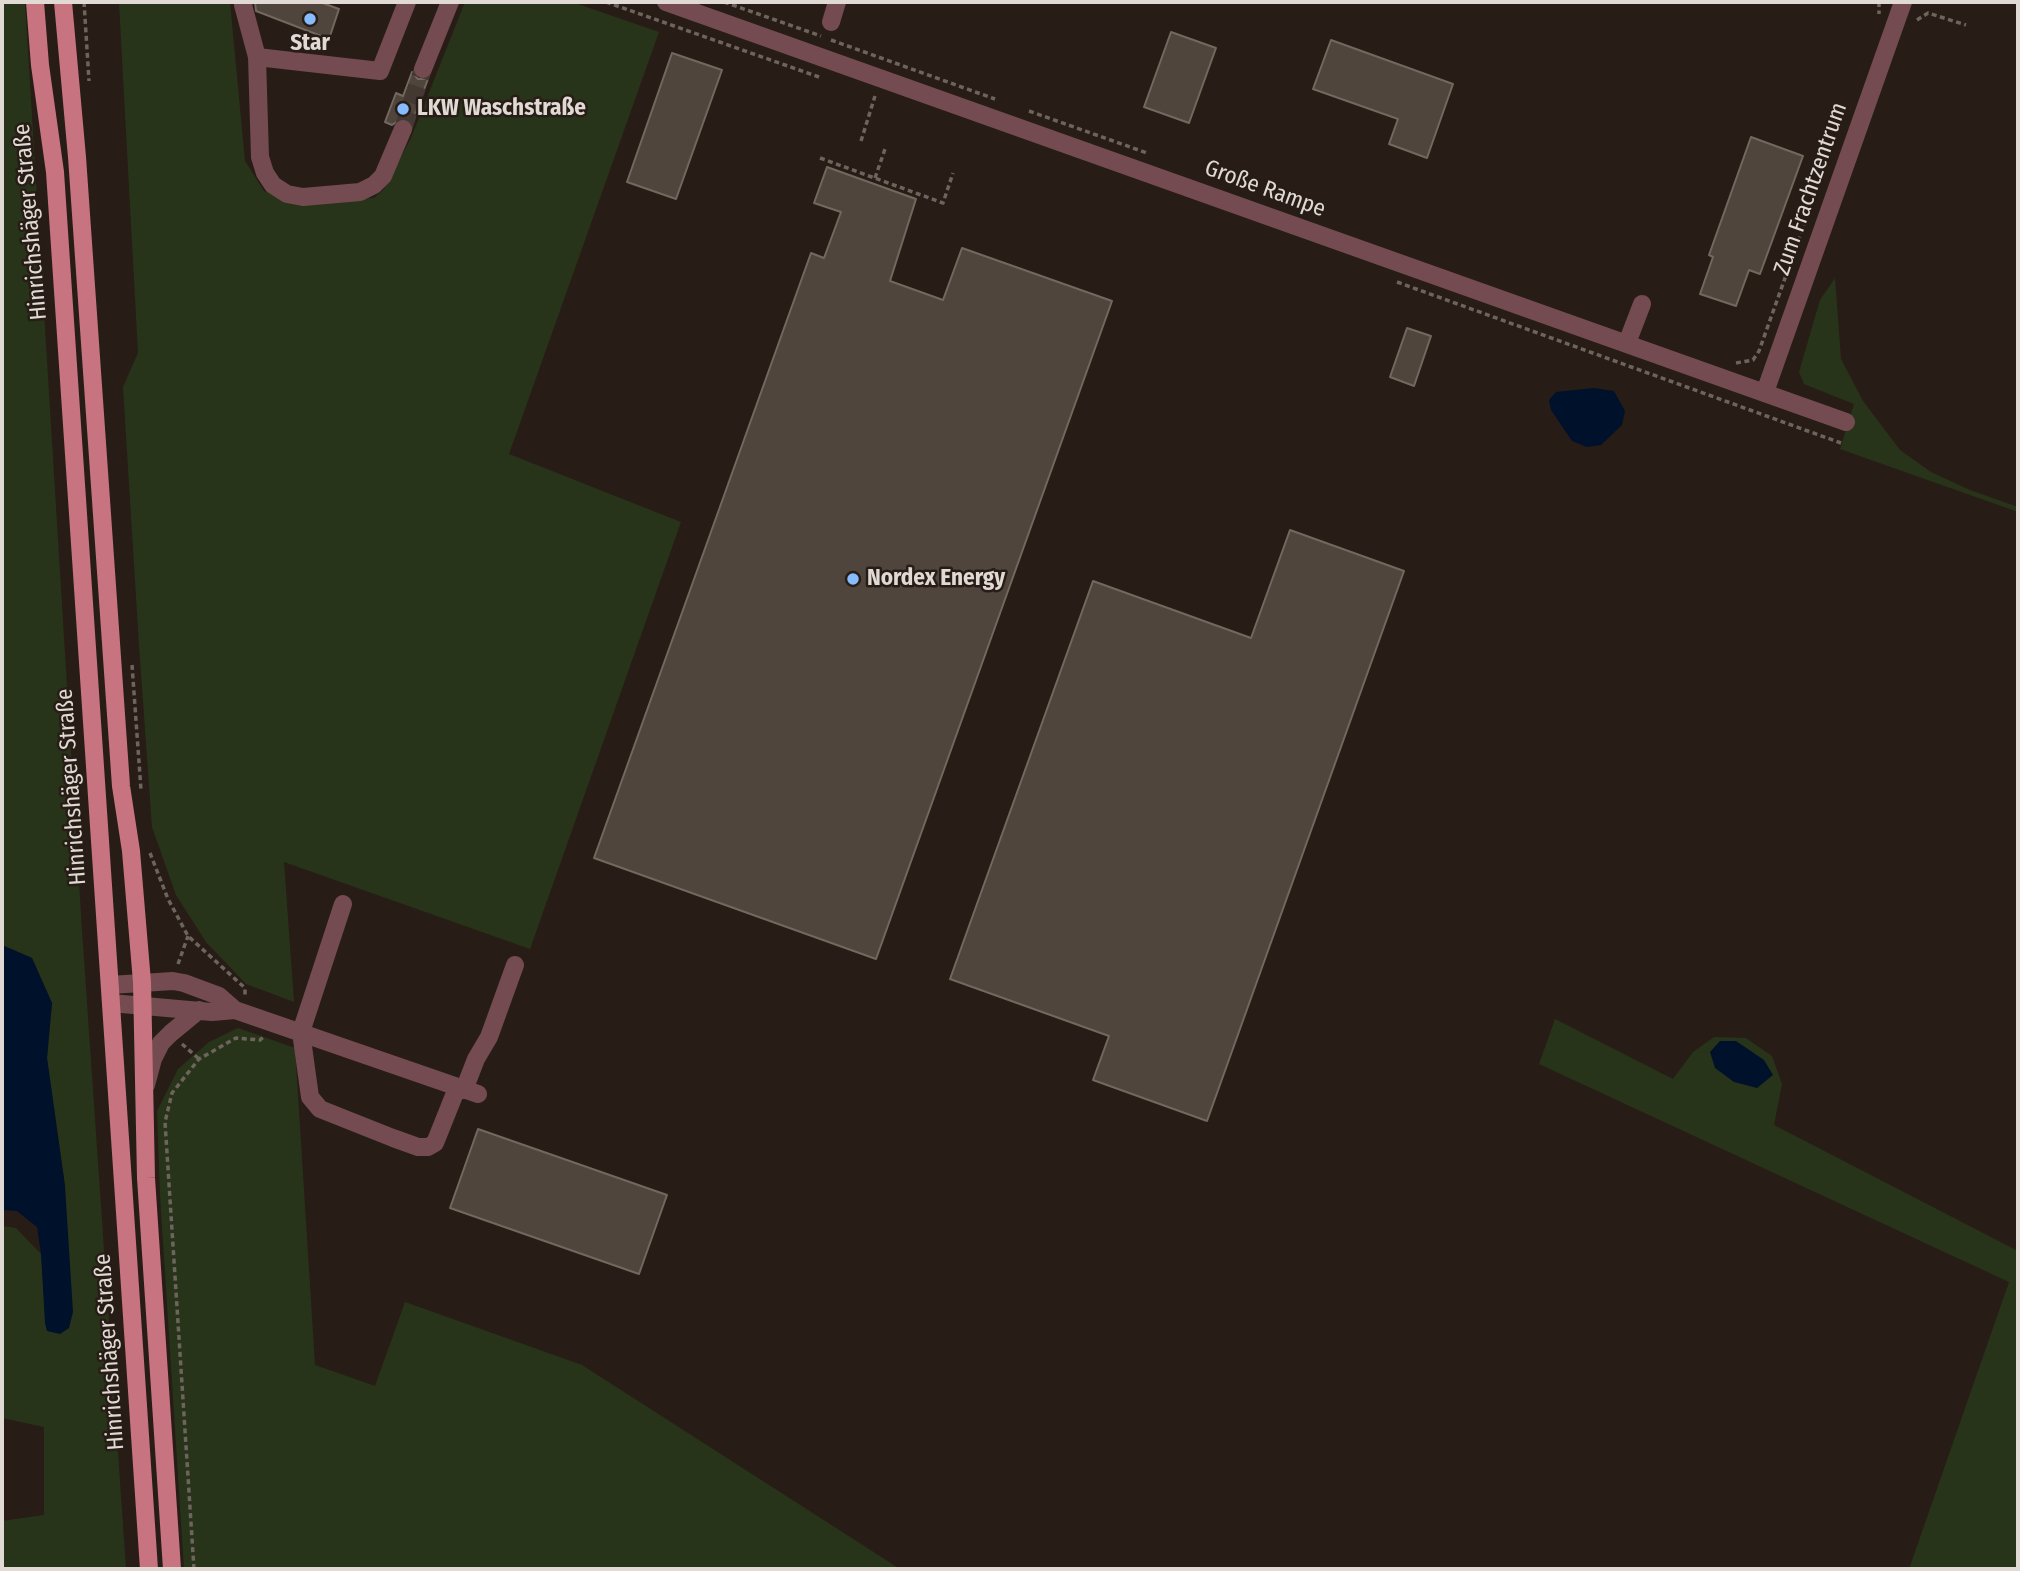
<!DOCTYPE html>
<html>
<head>
<meta charset="utf-8">
<style>
	body { margin:0 }
	#map { position:relative; width:2020px; height:1571px; overflow:hidden; background:#271d16; font-family:"Fira Sans Condensed",sans-serif }
	canvas { display:block }
	.frame { position:absolute; inset:0; border:4px solid #e0d9d4; pointer-events:none }
</style>
</head>
<body>
<div id="map">
<canvas width="2020" height="1571"></canvas>
<div class="frame"></div>
</div>
<script>
const ctx = document.querySelector('canvas').getContext('2d');
ctx.lineJoin = 'round';
function paint(path, color) { ctx.fillStyle = color; ctx.fill(path, 'evenodd'); }
const toPath = rows => new Path2D(rows.map(r => 'M' + r).join(''));
function strokePath(path, color, width, dash) { ctx.strokeStyle = color; ctx.lineWidth = width; ctx.lineCap = dash ? 'butt' : 'round'; ctx.setLineDash(dash || []); ctx.stroke(path); }
function write(font, color, halo, rows, align = 'center') {
  ctx.font = font + ' "Fira Sans Condensed",sans-serif'; ctx.lineWidth = 5; ctx.setLineDash([]); ctx.textBaseline = 'middle'; ctx.strokeStyle = halo; ctx.fillStyle = color; for (const [text, x, y, turn = 0] of rows) {
    ctx.save(); ctx.translate(x, y); ctx.rotate((+turn || 0) * Math.PI / 180); ctx.textAlign = isNaN(turn) ? turn : align; if (halo) ctx.strokeText(text, 0, 0); ctx.fillText(text, 0, 0); ctx.restore();
  }
}
paint(toPath([
	[2,2,25,2,82,931,126,1569,2,1569,2,1521,44,1515,44,1427,2,1418,2,1226,16,1228,41,1254,47,1331,65,1186,47,1058,52,1003,32,958,2,945],
	[119,2,230,2,245,161,264,191,299,204,374,198,384,189,411,138,465,2,572,2,659,32,509,454,681,522,530,949,284,862,294,1002,246,984,206,942,176,895,152,827,139,645,123,387,138,353],
	[1835,278,1841,359,1863,401,1900,450,1931,472,1970,490,2018,507,2018,512,1840,449,1854,404,1804,384,1799,372,1820,300],
	[1555,1019,1673,1079,1693,1052,1714,1037,1746,1038,1772,1056,1782,1084,1774,1125,2018,1251,2018,1569,1909,1569,2009,1282,1539,1064],
	[238,1028,295,1048,315,1365,375,1386,405,1302,582,1365,900,1569,184,1569,160,1195,157,1111,178,1069,209,1042]
]), '#283419');
paint(toPath([
	[1594,388,1614,391,1625,411,1622,425,1601,445,1587,447,1572,441,1551,410,1549,400,1556,392],
	[2,945,32,958,52,1003,47,1058,65,1186,73,1312,69,1328,60,1334,47,1331,45,1323,41,1254,37,1227,17,1211,2,1210],
	[1720,1041,1736,1041,1764,1060,1773,1075,1757,1088,1734,1082,1715,1068,1710,1052]
]), '#00112b');
const building = toPath([
	[255,2,320,2,339,9,329,39,256,11,255,2],
	[1171,32,1216,48,1189,123,1144,107,1171,32],
	[1331,40,1453,84,1427,158,1389,144,1398,119,1313,89,1331,40],
	[672,53,722,70,676,199,627,182,672,53],
	[412,72,418,79,428,79,412,122,402,118,392,125,385,122,396,93,403,96,412,72],
	[1751,137,1803,156,1760,274,1749,270,1736,306,1700,294,1713,257,1709,255,1751,137],
	[827,167,916,199,890,281,943,300,962,248,1112,301,876,959,594,858,811,253,824,258,841,212,814,203,827,167],
	[1407,328,1431,336,1414,386,1390,377,1407,328],
	[1290,530,1404,571,1207,1121,1093,1080,1109,1036,950,979,1093,581,1251,638,1290,530],
	[478,1129,667,1195,639,1274,450,1208,478,1129]
]);
paint(building, '#50453d');
strokePath(building, '#73675e', 2);
strokePath(toPath([
	[403,129,423,69]
]), '#433932', 18, [18, 9]);
strokePath(toPath([
	[84,2,89,81],
	[606,2,819,77],
	[724,2,821,36],
	[1879,2,1879,14],
	[1917,20,1928,13,1966,25],
	[831,40,995,99],
	[1029,111,1147,153],
	[861,141,875,96],
	[820,158,943,203,953,173],
	[875,178,885,149],
	[1397,282,1841,443],
	[1736,363,1753,360,1759,351,1804,225],
	[132,665,141,790],
	[150,853,168,899,188,936,245,988,245,997],
	[178,964,188,936],
	[182,1044,199,1059],
	[194,1569,165,1122,172,1093,199,1059,236,1038,260,1040,263,1037]
]), '#6c645d', 3.5, [5, 3.5]);
strokePath(toPath([
	[244,2,243,5,257,57,260,157,265,173,273,185,287,194,303,197,360,192,374,185,383,176,403,129],
	[666,2,1846,422],
	[831,22,837,2],
	[257,57,380,71,407,2],
	[423,69,450,2],
	[1627,343,1642,304],
	[1765,392,1903,2],
	[343,904,301,1032,310,1097,320,1109,393,1138,418,1147,428,1147,435,1143,457,1088],
	[110,985,173,981,184,983,219,996,235,1010,478,1094],
	[111,1003,212,1012,235,1010],
	[146,1085,153,1059,161,1043,171,1033,199,1010],
	[464,1090,476,1059,489,1037,515,965]
]), '#734b50', 18);
strokePath(toPath([
	[35,2,40,65,55,172,149,1569],
	[63,2,77,157,121,786,131,851,142,982,146,1178,172,1569]
]), '#c77480', 18);
for (const [x, y, r, color] of [
	[310,19,7,"#87bbfb"],
	[403,109,7,"#87bbfb"],
	[853,579,7,"#87bbfb"]
]) { const dot = new Path2D(); dot.arc(x, y, r, 0, 2 * Math.PI); ctx.fillStyle = color; ctx.fill(dot); strokePath(dot, '#271d16', 2.5); }
write('bold 23px', '#e0d9d4', '#271d16', [
	["Star",310,44,"center"],
	["LKW Waschstraße",417,109],
	["Nordex Energy",867,579]
], 'left');
write('23px', '#e0d9d4', '#271d16', [
	["Große Rampe",1265,189,20],
	["Zum Frachtzentrum",1811,189,-71],
	["Hinrichshäger Straße",31,222,-95],
	["Hinrichshäger Straße",72,787,-94],
	["Hinrichshäger Straße",110,1352,-94]
]);
</script>
</body>
</html>
